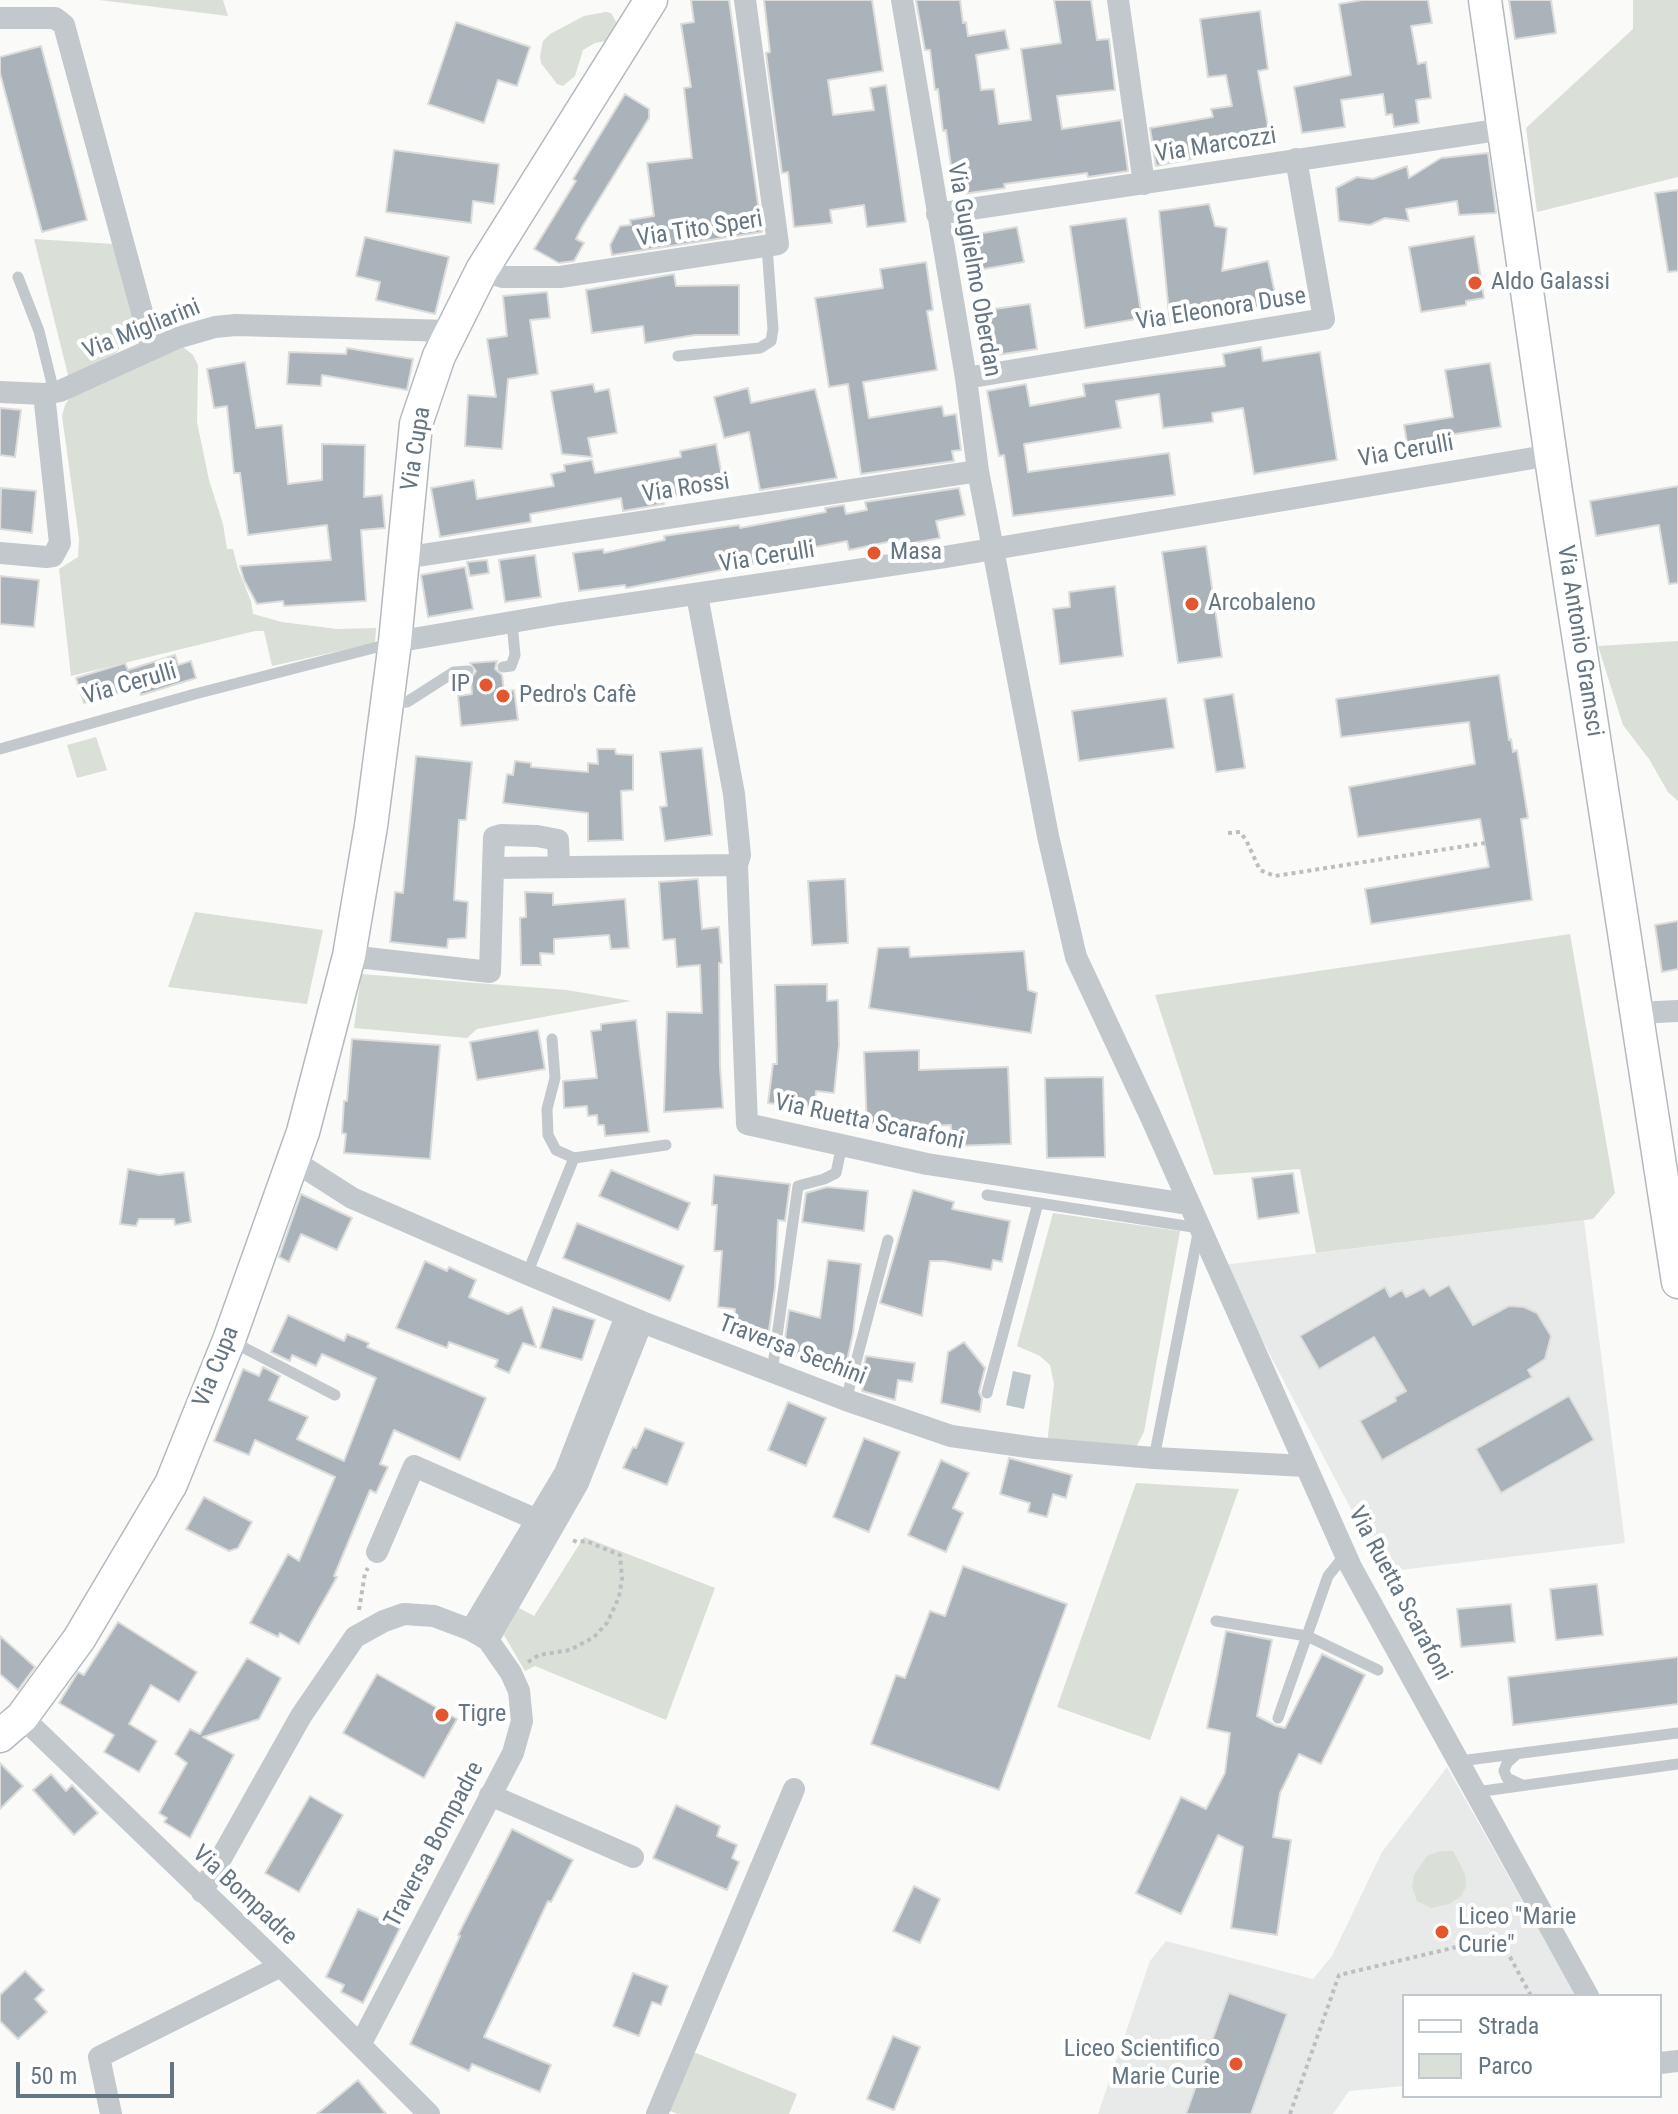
<!DOCTYPE html>
<html>
<head>
<meta charset="utf-8">
<style>
	body { margin:0 }
	#map { position:relative; width:1678px; height:2114px; overflow:hidden; background:#fafaf8; font-family:"Roboto Condensed",sans-serif }
	canvas { display:block }
	.legend { position:absolute; left:1402px; top:1994px; width:260px; height:104px; box-sizing:border-box; background:#fff; border:2px solid #c1c8cd; margin:0; padding:10px 14px; list-style:none; font-size:24px; color:#657683 }
	.legend li { display:flex; align-items:center; gap:16px; height:40px }
	.legend b { width:40px; border:2px solid #c1c8cd }
	.scale { position:absolute; left:16px; top:2062px; width:158px; height:36px; box-sizing:border-box; border:4px solid #657683; border-top:0; padding-left:10px; font-size:24px; line-height:28px; white-space:nowrap; color:#657683; -webkit-text-stroke:6px #fff; paint-order:stroke }
</style>
</head>
<body>
<div id="map">
<canvas width="1678" height="2114"></canvas>
<ul class="legend">
<li><b style="height:10px;background:#fff"></b>Strada</li>
<li><b style="height:22px;background:#dadfd7"></b>Parco</li>
</ul>
<div class="scale">50 m</div>
</div>
<script>
const ctx = document.querySelector('canvas').getContext('2d');
ctx.lineJoin = 'round';
function paint(path, color) { ctx.fillStyle = color; ctx.fill(path, 'evenodd'); }
const toPath = rows => new Path2D(rows.map(r => 'M' + r).join(''));
function strokePath(path, color, width, dash) { ctx.strokeStyle = color; ctx.lineWidth = width; ctx.lineCap = dash ? 'butt' : 'round'; ctx.setLineDash(dash || []); ctx.stroke(path); }
function write(font, color, halo, rows, align = 'center') {
  ctx.font = font + ' "Roboto Condensed",sans-serif'; ctx.lineWidth = 8; ctx.setLineDash([]); ctx.textBaseline = 'middle'; ctx.strokeStyle = halo; ctx.fillStyle = color; for (const [text, x, y, turn = 0] of rows) {
    ctx.save(); ctx.translate(x, y); ctx.rotate((+turn || 0) * Math.PI / 180); ctx.textAlign = isNaN(turn) ? turn : align; if (halo) ctx.strokeText(text, 0, 0); ctx.fillText(text, 0, 0); ctx.restore();
  }
}
paint(toPath([
	[1584,1220,1625,1543,1384,1572,1223,1265],
	[1447,1767,1576,1996,1404,1996,1404,2086,1349,2091,1333,2114,1098,2114,1150,1961,1166,1941,1313,1979,1332,1956,1382,1852]
]), '#e8e9e9');
paint(toPath([
	[99,0,223,0,228,16],
	[1633,0,1678,0,1678,177,1537,212,1526,128,1633,29],
	[606,12,611,13,618,25,612,40,595,43,583,50,575,76,563,86,557,84,541,63,540,56,543,41,550,34,584,16],
	[34,239,113,244,132,317,127,338,116,353,69,379],
	[183,347,193,355,198,365,197,422,209,480,223,524,227,549,233,549,238,569,251,601,253,614,282,622,337,629,376,628,375,643,272,666,264,631,255,631,71,676,59,569,78,557,79,539,62,416,65,405,70,397],
	[1678,641,1678,801,1668,792,1649,759,1623,725,1598,646],
	[96,737,107,770,77,778,67,745],
	[195,912,323,930,307,1004,168,987],
	[1570,934,1615,1193,1593,1219,1316,1253,1300,1169,1214,1175,1155,995],
	[361,974,567,990,631,1001,477,1029,467,1038,354,1028],
	[1053,1213,1180,1231,1144,1432,1135,1449,1047,1444,1054,1384,1050,1365,1040,1356,1017,1346],
	[1136,1483,1239,1489,1150,1740,1057,1707],
	[584,1537,715,1588,666,1720,535,1666,525,1671,504,1635,519,1608,534,1616],
	[1440,1851,1453,1851,1465,1874,1466,1887,1461,1896,1449,1904,1431,1908,1417,1901,1412,1887,1414,1875,1427,1856],
	[691,2051,797,2094,789,2114,678,2114,667,2110]
]), '#dadfd7');
paint(toPath([
	[1013,1371,1031,1375,1024,1409,1006,1405]
]), '#bbc7cb');
const building = toPath([
	[691,0,729,0,762,232,612,255,610,245,620,226,631,225,630,220,654,216,647,163,692,158,684,88,691,87,681,24,694,22,691,0],
	[764,0,872,0,883,71,828,80,833,115,874,110,870,88,886,85,906,222,867,227,864,205,830,210,832,223,794,227,788,172,782,173,766,53,770,52,764,0],
	[916,0,960,0,963,23,966,22,968,36,1005,30,1009,49,976,55,981,90,994,89,999,124,1031,120,1021,49,1061,43,1054,0,1091,0,1097,40,1109,39,1115,90,1057,96,1062,129,1121,120,1128,171,1088,177,1087,173,1004,184,1005,188,955,195,946,130,943,131,938,89,935,90,930,50,925,50,916,0],
	[1362,0,1428,0,1432,23,1411,26,1418,64,1426,62,1431,98,1416,100,1419,123,1394,127,1392,114,1386,115,1383,94,1341,100,1345,127,1302,133,1294,87,1351,75,1339,4,1362,0],
	[1509,0,1551,0,1556,33,1515,39,1509,0],
	[1260,11,1268,69,1258,71,1271,143,1156,166,1150,128,1213,117,1211,109,1232,106,1226,75,1208,77,1200,19,1260,11],
	[456,22,530,47,517,86,498,80,484,123,428,104,456,22],
	[41,46,87,220,42,232,0,73,0,57,41,46],
	[625,94,649,109,649,118,582,227,576,239,584,243,574,261,559,263,534,249,576,181,573,179,625,94],
	[394,150,499,164,494,204,473,201,471,223,386,212,394,150],
	[1488,153,1496,213,1459,215,1457,201,1406,209,1409,221,1385,218,1370,225,1339,221,1336,188,1357,177,1373,179,1407,166,1409,178,1441,158,1488,153],
	[1678,190,1678,271,1668,272,1655,193,1678,190],
	[1209,204,1215,226,1227,228,1222,271,1268,261,1277,303,1170,324,1159,211,1209,204],
	[1126,218,1142,318,1085,328,1070,226,1126,218],
	[1017,227,1024,262,978,270,972,235,1017,227],
	[1474,236,1484,298,1466,301,1466,305,1421,312,1409,247,1474,236],
	[365,237,449,257,435,314,376,300,380,282,356,276,365,237],
	[926,262,933,310,927,311,937,370,863,382,869,418,942,406,944,416,956,414,961,450,952,451,954,461,861,474,848,384,829,387,815,298,883,288,880,269,926,262],
	[674,274,676,286,739,285,739,335,695,335,645,343,643,326,592,333,586,290,674,274],
	[547,292,550,318,530,320,538,374,508,379,502,449,465,446,468,395,496,397,487,339,507,336,503,296,547,292],
	[1030,304,1037,349,983,357,977,319,988,317,987,310,1030,304],
	[1261,347,1263,361,1320,352,1337,460,1254,474,1243,408,1212,413,1213,422,1163,428,1159,394,1116,401,1121,428,1024,444,1028,472,1169,453,1175,495,1013,516,1004,455,999,456,987,391,1026,384,1030,406,1085,396,1083,384,1225,366,1223,354,1261,347],
	[347,348,413,359,407,390,322,375,321,386,287,384,289,352,346,354,347,348],
	[245,362,256,428,282,425,288,484,322,480,322,444,365,445,364,497,382,495,385,528,361,530,366,601,284,606,283,601,257,604,244,580,240,566,331,560,327,525,248,535,240,473,234,473,227,406,214,408,207,369,245,362],
	[1490,363,1501,427,1442,436,1444,444,1408,449,1404,425,1453,417,1445,370,1490,363],
	[593,384,595,392,609,389,617,433,588,438,592,457,562,454,551,391,593,384],
	[748,388,751,403,815,389,837,478,760,490,749,432,724,438,714,397,748,388],
	[0,408,21,410,15,457,0,455,0,408],
	[716,444,724,487,663,499,664,504,623,511,621,498,530,514,531,522,440,537,431,488,474,480,477,499,554,486,551,474,565,471,564,465,592,460,595,473,681,457,680,451,716,444],
	[1678,486,1678,583,1669,584,1659,525,1596,536,1590,501,1678,486],
	[1,488,36,491,32,533,0,529,1,488],
	[959,488,965,515,936,521,940,538,908,544,907,538,849,550,847,541,810,548,812,559,776,566,774,560,626,588,625,585,579,591,573,553,603,549,604,553,665,540,664,536,739,525,740,528,826,512,825,508,844,505,846,514,867,510,865,502,959,488],
	[1206,546,1222,657,1178,663,1162,552,1206,546],
	[535,555,541,597,505,602,499,560,535,555],
	[487,560,489,573,470,576,467,562,487,560],
	[465,567,473,609,428,617,421,575,465,567],
	[0,576,39,580,34,627,0,624,0,576],
	[1115,586,1123,656,1060,664,1053,609,1070,607,1069,592,1115,586],
	[175,655,178,665,191,661,196,678,141,695,138,687,84,703,76,678,125,663,128,670,175,655],
	[497,661,495,669,502,675,504,692,514,690,518,720,461,726,458,696,472,694,471,679,476,671,470,663,497,661],
	[1499,675,1509,740,1511,739,1513,752,1517,750,1528,818,1521,819,1532,900,1371,924,1365,889,1489,867,1480,819,1358,837,1349,787,1475,764,1469,722,1341,737,1336,699,1499,675],
	[1233,694,1245,768,1216,772,1204,699,1233,694],
	[1166,698,1174,748,1079,761,1072,711,1166,698],
	[702,748,712,835,665,841,660,807,667,806,660,752,702,748],
	[597,749,615,749,616,754,633,755,633,790,621,791,623,840,588,841,588,813,503,803,507,774,513,775,515,761,531,763,531,767,588,772,588,763,598,764,597,749],
	[416,756,472,762,466,820,459,820,454,900,468,902,466,938,448,939,447,948,390,942,395,892,403,893,416,756],
	[698,879,702,929,719,927,722,963,719,963,720,1067,723,1108,664,1112,667,1012,702,1013,700,965,677,967,675,939,663,940,659,882,698,879],
	[845,879,848,943,812,945,808,881,845,879],
	[525,892,553,893,553,905,625,899,629,948,611,949,609,935,554,939,554,954,540,953,541,965,521,965,520,918,526,917,525,892],
	[1678,921,1678,969,1662,972,1655,925,1678,921],
	[909,947,910,957,1024,951,1028,990,1037,993,1031,1033,869,1008,878,948,909,947],
	[827,984,827,1001,838,1000,839,1045,834,1093,816,1091,814,1108,768,1103,773,1064,777,1064,775,985,827,984],
	[636,1020,649,1132,605,1136,604,1125,598,1125,597,1115,588,1116,587,1106,564,1108,563,1081,597,1078,591,1031,601,1030,601,1024,636,1020],
	[538,1030,545,1069,477,1080,470,1042,538,1030],
	[352,1039,440,1045,430,1159,344,1153,346,1134,342,1133,344,1101,347,1101,352,1039],
	[919,1050,919,1070,1008,1067,1011,1144,952,1146,951,1125,867,1127,864,1052,919,1050],
	[1103,1077,1105,1157,1047,1158,1045,1078,1103,1077],
	[128,1169,159,1175,184,1172,191,1222,175,1225,174,1219,139,1219,136,1226,120,1224,128,1169],
	[611,1170,690,1203,678,1230,599,1196,611,1170],
	[1293,1173,1299,1213,1258,1219,1252,1178,1293,1173],
	[714,1175,790,1184,785,1221,778,1220,775,1287,768,1338,733,1335,735,1309,718,1307,722,1251,714,1251,717,1205,712,1205,714,1175],
	[827,1187,868,1191,864,1231,802,1222,806,1193,827,1187],
	[913,1190,954,1202,952,1209,1010,1221,1002,1262,993,1260,991,1270,944,1261,930,1261,922,1316,880,1303,913,1190],
	[301,1194,352,1218,337,1250,301,1234,289,1262,279,1257,301,1194],
	[577,1223,684,1266,670,1301,563,1258,577,1223],
	[828,1260,861,1264,853,1333,845,1370,789,1355,793,1340,785,1339,789,1310,820,1318,828,1260],
	[425,1261,447,1271,449,1267,476,1280,469,1297,508,1314,522,1307,536,1347,523,1343,509,1373,495,1367,498,1360,449,1342,447,1348,396,1328,425,1261],
	[1449,1285,1473,1325,1509,1306,1524,1307,1537,1313,1551,1336,1545,1359,1528,1370,1532,1377,1382,1460,1360,1421,1396,1401,1395,1397,1406,1391,1374,1337,1319,1369,1300,1336,1385,1287,1390,1297,1402,1290,1406,1297,1424,1288,1430,1296,1449,1285],
	[553,1307,595,1320,582,1360,540,1348,553,1307],
	[288,1315,344,1341,347,1334,369,1343,367,1347,486,1398,460,1460,394,1430,380,1464,388,1467,376,1493,370,1490,334,1576,337,1577,299,1644,280,1633,278,1637,250,1623,288,1554,299,1561,335,1477,255,1440,249,1455,214,1441,243,1369,259,1376,263,1367,280,1376,269,1400,308,1417,297,1439,344,1461,376,1378,322,1354,316,1366,292,1355,290,1361,271,1352,288,1315],
	[964,1342,985,1368,979,1392,982,1399,980,1412,941,1403,948,1352,964,1342],
	[866,1356,915,1363,912,1382,898,1380,895,1400,862,1391,865,1375,862,1374,866,1356],
	[1569,1396,1594,1440,1501,1493,1476,1449,1569,1396],
	[788,1402,826,1418,806,1466,768,1450,788,1402],
	[645,1428,684,1443,667,1485,623,1468,633,1447,636,1448,645,1428],
	[864,1438,900,1452,869,1532,833,1517,864,1438],
	[1009,1458,1072,1475,1066,1498,1053,1494,1047,1517,1028,1512,1030,1503,1000,1494,1009,1458],
	[941,1460,969,1473,953,1508,963,1513,946,1552,908,1535,941,1460],
	[204,1497,252,1522,238,1548,229,1551,186,1529,204,1497],
	[963,1566,1067,1604,999,1790,871,1744,896,1675,905,1678,930,1611,945,1616,963,1566],
	[1597,1584,1603,1635,1556,1640,1550,1589,1597,1584],
	[1511,1604,1515,1642,1461,1647,1457,1609,1511,1604],
	[118,1622,197,1672,179,1702,151,1685,129,1724,157,1741,139,1772,104,1752,114,1735,59,1703,78,1672,84,1675,118,1622],
	[1226,1631,1272,1640,1257,1716,1276,1726,1285,1728,1322,1654,1365,1675,1321,1764,1299,1754,1280,1793,1273,1837,1291,1840,1277,1935,1231,1928,1243,1847,1218,1835,1181,1914,1136,1893,1181,1797,1206,1809,1225,1773,1230,1733,1207,1728,1226,1631],
	[0,1636,35,1667,18,1690,0,1674,0,1636],
	[1678,1657,1678,1704,1513,1725,1508,1677,1678,1657],
	[247,1658,281,1678,259,1719,203,1737,234,1755,190,1838,164,1822,167,1818,159,1813,187,1763,175,1754,190,1729,200,1734,247,1658],
	[377,1674,457,1719,424,1778,343,1733,377,1674],
	[0,1763,23,1786,0,1809,0,1763],
	[51,1774,66,1791,72,1785,98,1813,74,1835,33,1790,51,1774],
	[310,1796,343,1815,299,1892,265,1873,310,1796],
	[676,1805,720,1826,717,1836,737,1845,732,1858,739,1862,727,1890,653,1858,676,1805],
	[512,1829,573,1860,551,1902,548,1901,484,2037,551,2065,540,2092,472,2064,469,2071,410,2044,460,1936,458,1935,512,1829],
	[914,1886,940,1899,920,1943,893,1931,914,1886],
	[358,1909,400,1928,363,2003,341,1992,344,1985,326,1977,358,1909],
	[25,1971,44,1990,35,1999,47,2012,18,2039,0,2021,0,1995,25,1971],
	[633,1973,668,1986,661,2005,652,2002,639,2036,613,2026,633,1973],
	[1229,1993,1287,2014,1251,2114,1186,2114,1229,1993],
	[893,2036,920,2047,894,2110,867,2099,893,2036],
	[358,2080,386,2114,317,2114,358,2080]
]);
paint(building, '#aab3b9');
strokePath(building, '#dcdcda', 2);
const secondary = toPath([
	[1485,0,1555,485,1678,1282],
	[0,1736,22,1717,79,1639,171,1484,229,1340,303,1132,349,956,371,826,395,642,416,424,439,356,482,270,651,0]
]);
strokePath(secondary, '#b3babf', 35);
strokePath(toPath([
	[1228,833,1240,832,1246,840,1260,870,1275,876,1485,843],
	[359,1610,365,1573,368,1568],
	[528,1662,539,1655,570,1650,594,1637,607,1623,619,1597,622,1579,620,1555,586,1541,577,1542,570,1539],
	[1290,2114,1339,1975,1486,1940,1509,1955,1531,1996]
]), '#bbbfc2', 4, [4, 4]);
strokePath(toPath([
	[18,277,39,331,54,392],
	[678,356,760,348,771,341,773,329,767,246],
	[503,667,511,666,515,655,512,622],
	[390,703,407,702,454,672,468,671],
	[0,749,195,694,389,644],
	[552,1039,555,1078,547,1109,548,1135,556,1150,574,1158,666,1145],
	[987,1195,1199,1228,1154,1458],
	[527,1274,574,1158],
	[233,1342,335,1395],
	[772,1372,798,1186,824,1179,836,1173,842,1145],
	[987,1393,1038,1203],
	[846,1400,888,1240],
	[1216,1621,1307,1636,1378,1670],
	[1278,1718,1328,1576,1345,1555],
	[1517,1754,1507,1763,1504,1771,1507,1778,1522,1785],
	[1460,1761,1678,1733],
	[1476,1792,1678,1764]
]), '#c3c8cc', 11);
strokePath(toPath([
	[902,0,966,378,978,471,1048,836,1076,957,1150,1115,1351,1567,1588,1996],
	[1118,0,1144,184],
	[0,18,55,18,64,25,152,349],
	[937,214,1504,129],
	[482,270,503,277,560,277,778,244,745,0],
	[966,378,1324,319,1296,159],
	[0,392,44,394,60,391,177,338,215,327,236,325,449,331],
	[0,553,46,557,53,556,60,543,44,394],
	[403,558,978,471],
	[697,595,734,794,740,855,737,865,747,1124,927,1164,1188,1204],
	[395,642,559,614,945,557,1551,455],
	[559,866,558,840,537,836,501,835,494,837,493,868,737,865],
	[349,956,490,972,493,868],
	[1636,1013,1678,1011],
	[294,1161,352,1198,527,1274,642,1322,846,1400,951,1436,1035,1448,1154,1458,1305,1466],
	[377,1552,414,1466,551,1526],
	[471,1630,565,1473,626,1316],
	[488,1640,578,1483,642,1322],
	[22,1717,281,1966,429,2114],
	[490,1795,633,1857],
	[202,1892,301,1716,355,1637,384,1621,404,1614,434,1616,471,1630,488,1640,511,1673,519,1691,522,1721,513,1753,360,2045],
	[1660,2063,1678,2061],
	[111,2114,99,2057,281,1966],
	[657,2114,794,1789]
]), '#c3c8cc', 22);
strokePath(secondary, '#fff', 32);
for (const [x, y, r, color] of [
	[1475,283,8,"#e4572e"],
	[874,553,8,"#e4572e"],
	[1192,604,8,"#e4572e"],
	[486,685,8,"#e4572e"],
	[503,696,8,"#e4572e"],
	[442,1715,8,"#e4572e"],
	[1442,1932,8,"#e4572e"],
	[1236,2064,8,"#e4572e"]
]) { const dot = new Path2D(); dot.arc(x, y, r, 0, 2 * Math.PI); ctx.fillStyle = color; ctx.fill(dot); strokePath(dot, '#fff', 3); }
write('24px', '#657683', '#fff', [
	["Via Marcozzi",1216,146,-9],
	["Via Tito Speri",700,230,-9],
	["Via Guglielmo Oberdan",973,270,80],
	["Via Eleonora Duse",1221,310,-9],
	["Via Migliarini",142,330,-22],
	["Via Cupa",417,449,-81],
	["Via Cerulli",1406,452,-10],
	["Via Rossi",686,489,-9],
	["Via Cerulli",767,558,-9],
	["Via Antonio Gramsci",1579,641,81],
	["Via Cerulli",130,685,-16],
	["Via Ruetta Scarafoni",869,1123,12],
	["Traversa Sechini",792,1351,21],
	["Via Cupa",217,1367,-68],
	["Via Ruetta Scarafoni",1399,1594,62],
	["Traversa Bompadre",435,1845,-62],
	["Via Bompadre",244,1896,43]
]);
write('24px', '#657683', '#fff', [
	["Aldo Galassi",1491,283],
	["Masa",890,553],
	["Arcobaleno",1208,604],
	["IP",470,685,"right"],
	["Pedro's Cafè",519,696],
	["Tigre",458,1715],
	["Liceo \"Marie",1458,1918],
	["Curie\"",1458,1946],
	["Liceo Scientifico",1220,2050,"right"],
	["Marie Curie",1220,2078,"right"]
], 'left');
</script>
</body>
</html>
